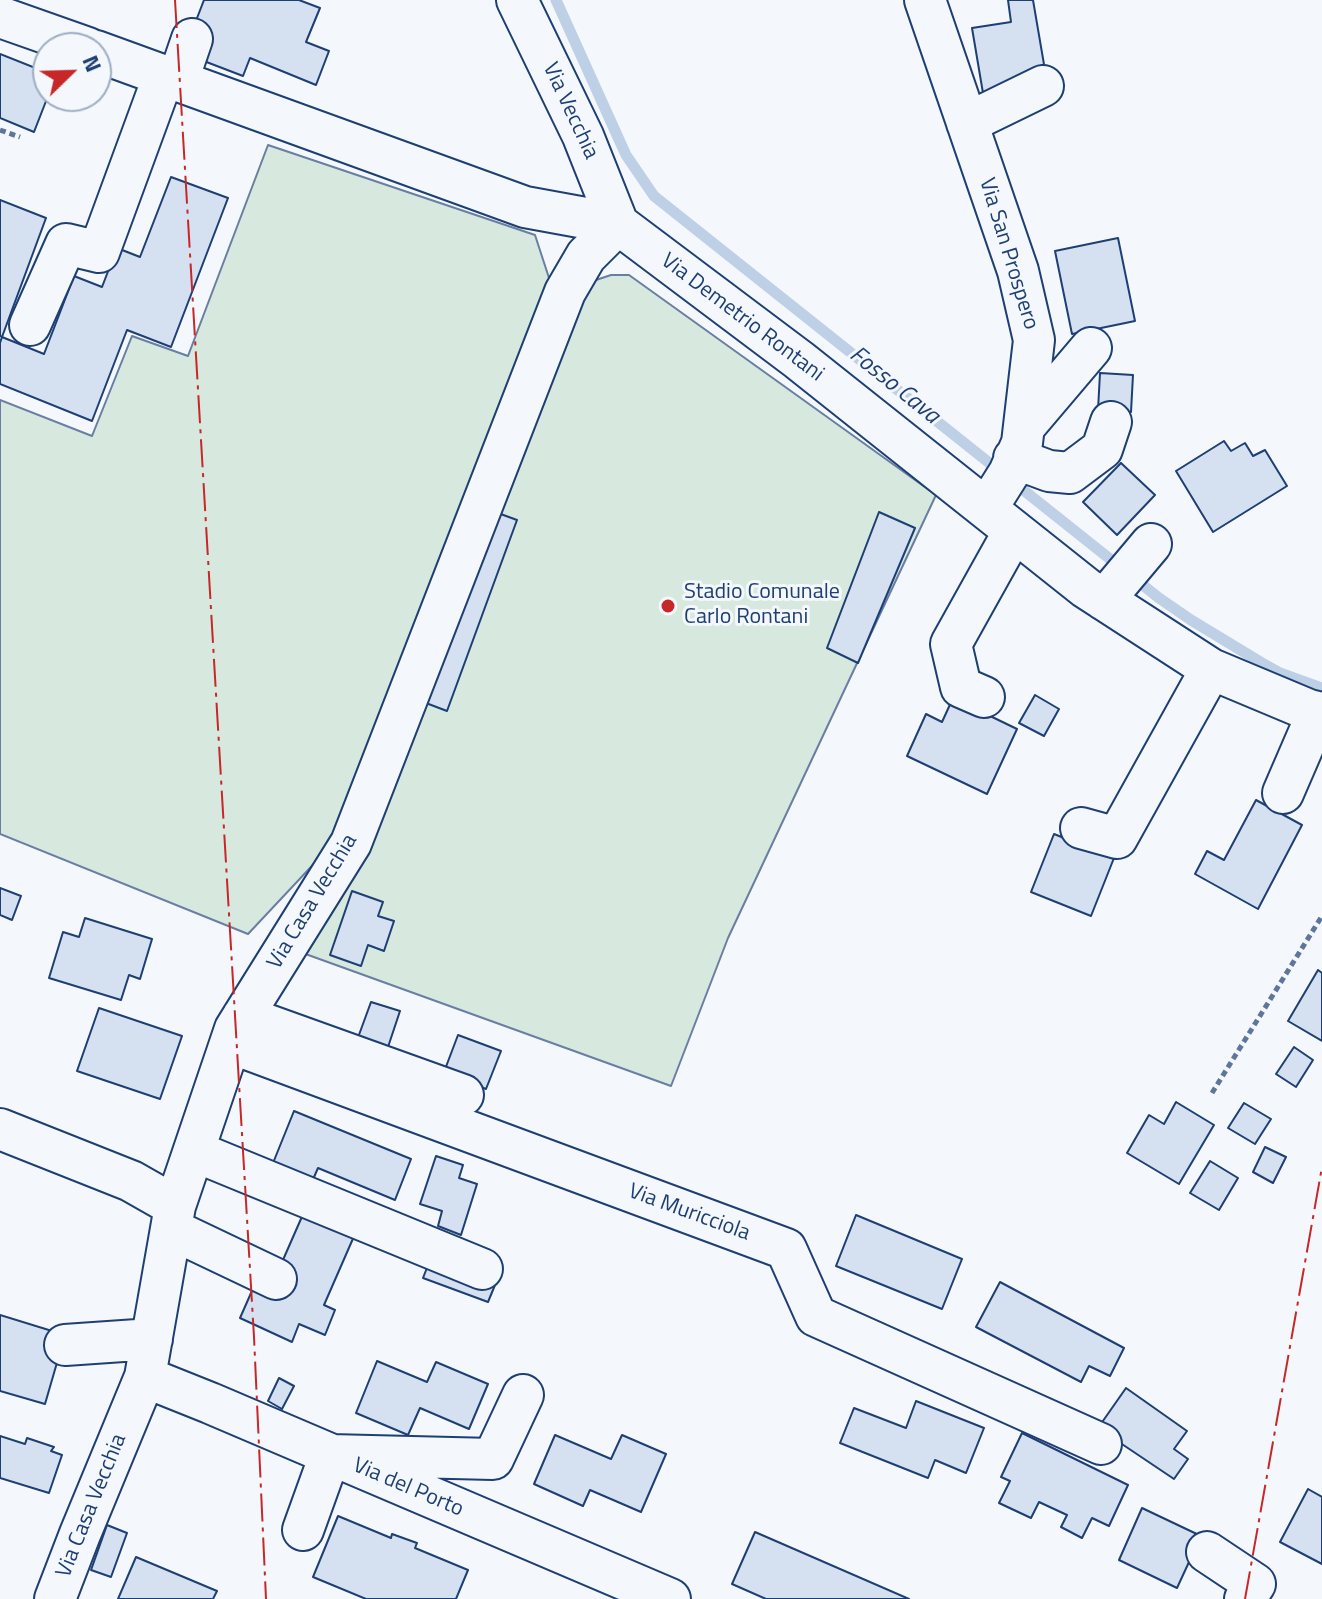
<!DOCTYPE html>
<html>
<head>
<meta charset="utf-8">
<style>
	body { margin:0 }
	#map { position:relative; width:1322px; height:1599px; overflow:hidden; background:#f4f7fb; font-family:"Titillium Web",sans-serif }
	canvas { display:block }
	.north { position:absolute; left:32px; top:32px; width:80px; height:80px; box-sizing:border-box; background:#f4f7fb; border:2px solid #9eadc5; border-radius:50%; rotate:67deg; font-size:22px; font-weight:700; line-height:32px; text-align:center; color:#1d3f73 }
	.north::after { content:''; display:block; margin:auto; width:28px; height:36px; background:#c62828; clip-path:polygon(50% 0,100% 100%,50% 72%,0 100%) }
</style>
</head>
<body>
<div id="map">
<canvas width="1322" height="1599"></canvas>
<div class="north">N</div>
</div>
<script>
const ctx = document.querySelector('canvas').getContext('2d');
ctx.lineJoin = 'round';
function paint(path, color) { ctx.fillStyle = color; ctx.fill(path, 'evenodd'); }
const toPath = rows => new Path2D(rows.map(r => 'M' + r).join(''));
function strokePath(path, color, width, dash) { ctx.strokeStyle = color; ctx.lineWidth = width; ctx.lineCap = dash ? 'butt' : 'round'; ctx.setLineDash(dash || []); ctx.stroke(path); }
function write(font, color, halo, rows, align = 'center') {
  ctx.font = font + ' "Titillium Web",sans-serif'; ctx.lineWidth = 6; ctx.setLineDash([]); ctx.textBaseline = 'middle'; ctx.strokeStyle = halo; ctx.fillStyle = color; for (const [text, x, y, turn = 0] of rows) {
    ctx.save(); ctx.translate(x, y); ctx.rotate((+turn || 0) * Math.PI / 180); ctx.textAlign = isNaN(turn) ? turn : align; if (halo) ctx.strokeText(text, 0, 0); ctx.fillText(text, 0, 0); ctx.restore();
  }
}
const green = toPath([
	[268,145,535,235,550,281,340,836,248,934,0,834,0,400,92,436,132,336,188,356,268,145],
	[611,275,629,275,936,495,728,938,671,1086,300,952,581,292,593,281,611,275]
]);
paint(green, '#d7e8df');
strokePath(green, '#687fa3', 2);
strokePath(toPath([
	[556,0,626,155,654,196,1159,598,1191,620,1262,663,1280,673,1322,688]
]), '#bed0e5', 11);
const building = toPath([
	[204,0,299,0,320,8,306,42,329,51,316,85,250,58,243,76,196,58,194,26,204,0],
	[1008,0,1033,0,1047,82,984,99,972,28,1011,22,1008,0],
	[0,54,48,73,48,96,34,132,0,118,0,54],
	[171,177,228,198,171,347,127,330,92,421,0,384,0,343,2,337,44,354,74,276,102,287,117,248,140,257,171,177],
	[0,200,46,218,2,337,0,336,0,200],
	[1118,238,1135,321,1072,334,1055,251,1118,238],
	[1100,373,1133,375,1131,412,1098,410,1100,373],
	[1224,441,1231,451,1245,443,1253,456,1265,450,1287,486,1213,532,1176,471,1224,441],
	[1121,463,1155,495,1117,535,1083,502,1121,463],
	[487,509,517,520,447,711,418,700,487,509],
	[879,512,915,528,858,663,827,648,879,512],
	[1035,695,1059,709,1044,736,1019,723,1035,695],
	[953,698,1017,729,987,794,907,756,926,714,942,722,953,698],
	[1256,800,1302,825,1258,909,1195,874,1207,851,1224,860,1256,800],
	[1054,834,1114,858,1091,916,1031,892,1054,834],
	[0,888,21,896,12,920,0,915,0,888],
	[352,891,383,902,378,916,394,921,384,951,368,945,361,966,330,955,352,891],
	[85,918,152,939,140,979,129,975,121,1000,49,978,63,932,79,937,85,918],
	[1318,970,1322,973,1322,1041,1288,1021,1318,970],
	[371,1002,400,1011,386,1053,356,1043,371,1002],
	[99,1008,182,1036,160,1099,77,1071,99,1008],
	[458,1035,501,1051,486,1089,444,1072,458,1035],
	[1294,1047,1313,1060,1296,1087,1276,1074,1294,1047],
	[1176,1102,1214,1125,1179,1184,1127,1153,1149,1115,1164,1124,1176,1102],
	[1244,1103,1271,1119,1255,1144,1228,1128,1244,1103],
	[294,1111,411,1159,395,1200,318,1168,311,1184,271,1168,294,1111],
	[1265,1147,1286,1157,1273,1183,1253,1172,1265,1147],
	[436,1156,463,1165,459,1178,477,1184,461,1235,438,1226,442,1211,420,1204,436,1156],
	[1210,1161,1238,1178,1219,1210,1190,1193,1210,1161],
	[304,1212,355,1234,324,1305,335,1310,325,1335,299,1324,292,1342,240,1318,255,1284,285,1298,294,1276,279,1269,304,1212],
	[856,1215,962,1259,942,1309,836,1266,856,1215],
	[430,1260,495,1285,488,1302,423,1278,430,1260],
	[1000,1282,1124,1348,1110,1376,1089,1366,1081,1382,976,1327,1000,1282],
	[0,1315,65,1335,45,1404,0,1391,0,1315],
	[377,1361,427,1382,436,1362,488,1384,469,1429,420,1408,408,1435,356,1413,377,1361],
	[279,1378,294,1386,282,1409,268,1401,279,1378],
	[1126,1388,1187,1431,1174,1449,1188,1459,1174,1479,1098,1428,1126,1388],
	[916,1401,984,1428,966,1473,935,1460,928,1478,840,1443,854,1408,906,1428,916,1401],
	[1022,1433,1128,1485,1109,1526,1092,1518,1082,1538,1061,1527,1067,1515,1039,1502,1031,1518,999,1503,1010,1481,1001,1477,1022,1433],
	[555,1435,611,1459,622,1435,666,1454,641,1512,590,1490,583,1506,534,1484,555,1435],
	[0,1436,25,1444,27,1438,54,1447,51,1451,62,1455,49,1493,0,1478,0,1436],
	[1308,1489,1322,1497,1322,1564,1280,1542,1308,1489],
	[1142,1508,1201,1536,1177,1588,1119,1560,1142,1508],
	[338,1516,391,1538,392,1534,417,1543,415,1548,468,1570,456,1599,366,1599,313,1577,338,1516],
	[107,1525,127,1533,111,1577,91,1570,107,1525],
	[755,1532,909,1599,766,1599,732,1584,755,1532],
	[136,1557,217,1591,213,1599,118,1599,136,1557]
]);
paint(building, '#d5e0f0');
strokePath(building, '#1d3f73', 2);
const minor = toPath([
	[925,0,1018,271,1034,340,1022,443,1009,473,987,508],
	[0,17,88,48],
	[96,51,525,207,618,224,799,360,1086,588,1211,669,1309,710,1322,713],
	[178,80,192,39],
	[967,123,1043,86],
	[30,325,66,244,99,252,164,75],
	[1024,427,1091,348],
	[1014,458,1049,471,1070,473,1102,449,1111,422],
	[1104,600,1151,544],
	[984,697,961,687,951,644,1014,531],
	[1283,793,1318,712],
	[1081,828,1117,838,1211,669],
	[243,1016,463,1095],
	[231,1043,786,1249,816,1316,1101,1444],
	[0,1129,131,1181,175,1206],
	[194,1151,482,1269],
	[171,1229,276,1279],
	[65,1345,152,1339],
	[145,1377,210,1403,670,1599],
	[303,1530,330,1455,493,1459,523,1395],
	[1207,1552,1255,1584,1245,1599],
	[55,1599,80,1534,145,1377,175,1206,235,1029,351,843,565,292,586,256,618,224,583,136,517,0]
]);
strokePath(minor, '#1d3f73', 44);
strokePath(toPath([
	[0,130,20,137],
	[1212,1093,1322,916]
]), '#5e769c', 5, [6, 4]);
strokePath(minor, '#f4f7fb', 40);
strokePath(toPath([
	[175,0,254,1337,266,1599],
	[1245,1599,1322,1167]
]), '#c62828', 2, [28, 6, 4, 6]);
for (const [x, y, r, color] of [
	[668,606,8,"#c62828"]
]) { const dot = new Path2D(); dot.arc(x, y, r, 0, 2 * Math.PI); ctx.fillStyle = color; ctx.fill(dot); strokePath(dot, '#f4f7fb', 3); }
write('22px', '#1d3f73', '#f4f7fb', [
	["Via Vecchia",570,111,65],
	["Via San Prospero",1008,254,73],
	["Via Demetrio Rontani",742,318,37],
	["Via Casa Vecchia",313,902,-59],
	["Via Muricciola",689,1213,20],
	["Via del Porto",408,1488,23],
	["Via Casa Vecchia",92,1506,-68]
]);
write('22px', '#1d3f73', '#f4f7fb', [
	["Stadio Comunale",684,593],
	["Carlo Rontani",684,618]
], 'left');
write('italic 24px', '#1d3f73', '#f4f7fb', [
	["Fosso Cava",894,386,39]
]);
</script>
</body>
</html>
